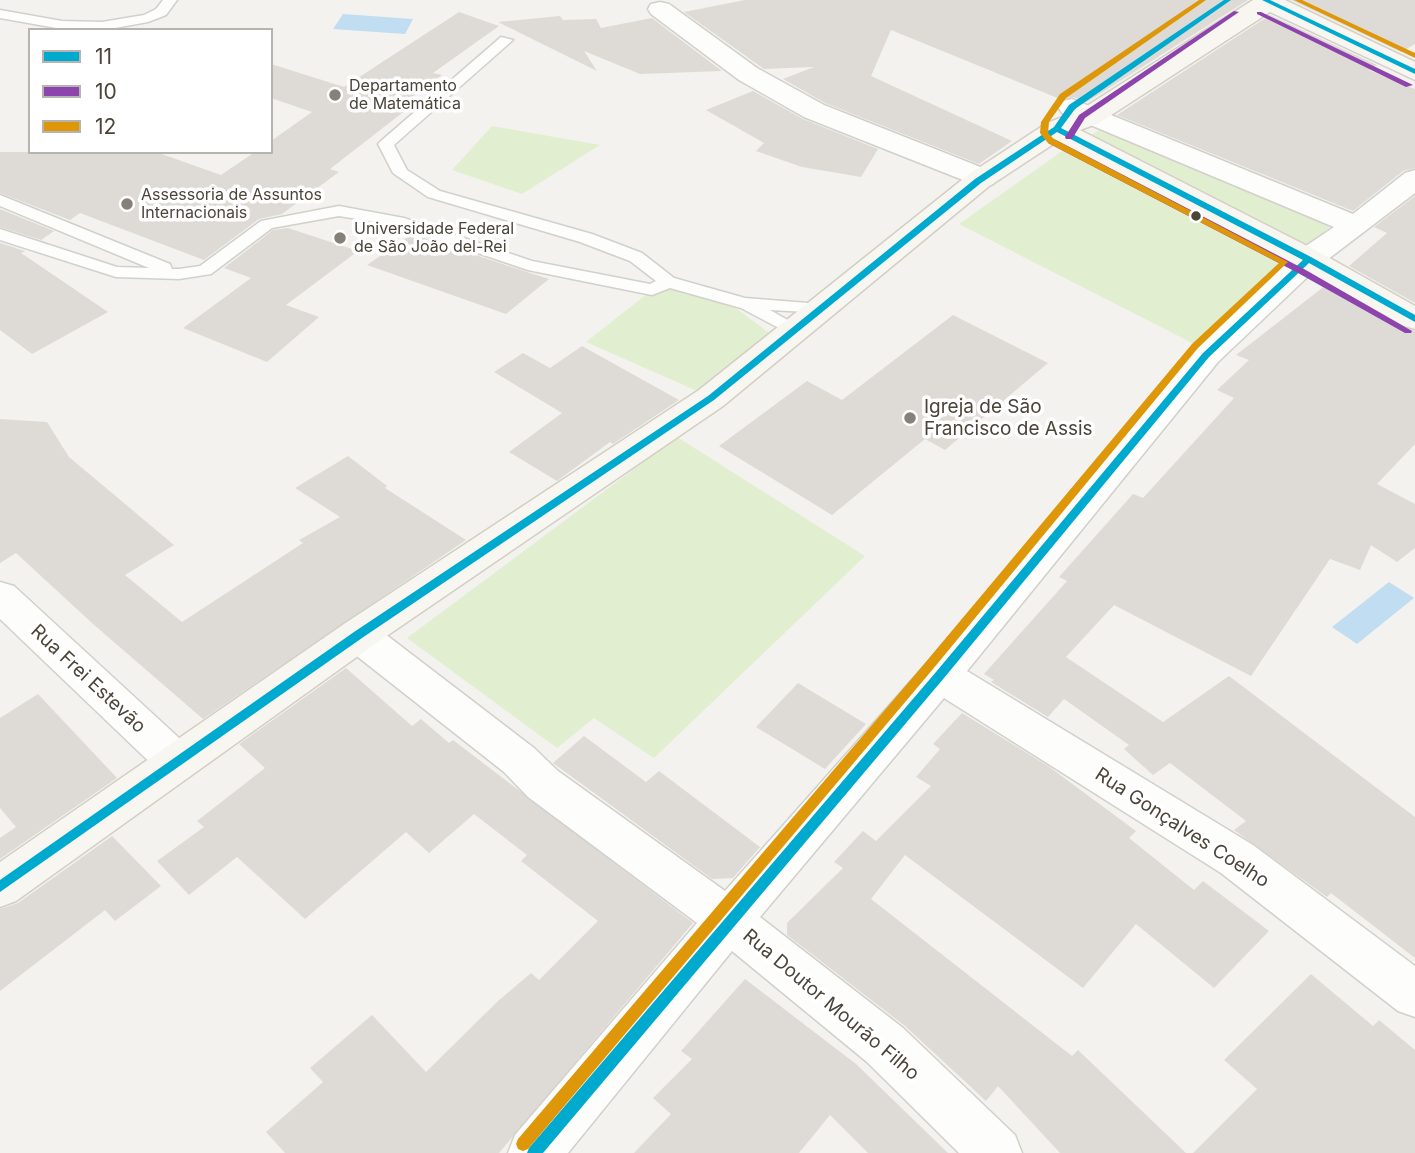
<!DOCTYPE html>
<html>
<head>
<meta charset="utf-8">
<style>
	body { margin:0 }
	#map { position:relative; width:1415px; height:1153px; overflow:hidden; background:#f4f2ee; font-family:Inter,sans-serif }
	canvas { display:block }
	.legend { position:absolute; left:28px; top:28px; width:245px; height:126px; box-sizing:border-box; background:#fff; border:2px solid #b7b4b0; margin:0; padding:9px 12px; list-style:none; font-size:21px; color:#4b4439 }
	.legend li { display:flex; align-items:center; gap:14px; height:35px }
	.legend b { width:35px; border:2px solid #b7b4b0 }
</style>
</head>
<body>
<div id="map">
<canvas width="1415" height="1153"></canvas>
<ul class="legend">
<li><b style="height:9px;background:#00a9ce"></b>11</li>
<li><b style="height:9px;background:#8e44ad"></b>10</li>
<li><b style="height:9px;background:#dd9709"></b>12</li>
</ul>
</div>
<script>
const ctx = document.querySelector('canvas').getContext('2d');
ctx.lineJoin = 'round';
function paint(path, color) { ctx.fillStyle = color; ctx.fill(path, 'evenodd'); }
const toPath = rows => new Path2D(rows.map(r => 'M' + r).join(''));
function strokePath(path, color, width, dash) { ctx.strokeStyle = color; ctx.lineWidth = width; ctx.lineCap = dash ? 'butt' : 'round'; ctx.setLineDash(dash || []); ctx.stroke(path); }
function write(font, color, halo, rows, align = 'center') {
  ctx.font = font + ' Inter,sans-serif'; ctx.lineWidth = 7; ctx.setLineDash([]); ctx.textBaseline = 'middle'; ctx.strokeStyle = halo; ctx.fillStyle = color; for (const [text, x, y, turn = 0] of rows) {
    ctx.save(); ctx.translate(x, y); ctx.rotate((+turn || 0) * Math.PI / 180); ctx.textAlign = isNaN(turn) ? turn : align; if (halo) ctx.strokeText(text, 0, 0); ctx.fillText(text, 0, 0); ctx.restore();
  }
}
paint(toPath([
	[492,126,600,145,522,194,452,170],
	[1101,129,1335,223,1300,251,1088,137],
	[1068,147,1289,259,1196,345,959,224],
	[677,287,737,309,776,338,704,394,586,342,652,290],
	[677,437,865,556,654,758,594,718,557,748,407,638]
]), '#e1eecf');
paint(toPath([
	[343,14,413,19,405,34,333,29],
	[1389,582,1414,598,1357,644,1332,627]
]), '#c0ddf1');
paint(toPath([
	[745,0,1248,0,1087,102,1073,97,1060,99,891,30,871,76,1012,141,979,164,825,103,783,79,814,67,764,69,684,12],
	[1291,0,1415,0,1415,44,1401,52],
	[459,12,499,26,433,73,442,75,404,103,411,106,330,169,339,172,282,214,259,219,204,260,80,213,70,220,0,193,0,152,156,152,221,175,255,152,271,152,271,141,312,112,271,98,271,64,344,87],
	[1270,15,1377,65,1369,70,1415,89,1415,168,1403,171,1353,211,1117,115],
	[560,16,563,20,596,19,601,28,652,18,722,71,640,74,584,51,597,71,498,22],
	[753,91,803,119,878,149,861,177,802,167,756,151,764,143,706,110],
	[1415,196,1415,303,1349,266,1387,233,1374,227],
	[0,209,54,231,41,240,0,227],
	[288,228,358,251,286,305,319,317,267,362,183,328,251,278,224,268,273,230],
	[412,234,527,272,549,279,506,314,367,265],
	[0,243,25,251,21,253,108,312,32,354,0,330],
	[1326,285,1403,328,1415,331,1415,444,1377,484,1415,504,1415,548,1397,562,1371,545,1360,570,1330,559,1251,676,1114,605,1066,657,1163,722,1229,676,1415,817,1415,958,1331,893,1327,897,1234,830,1246,821,1170,763,1153,775,1124,749,1129,745,1064,699,1048,717,991,682,994,680,984,674,1067,581,1059,577,1133,494,1143,498,1234,398,1217,390,1249,360,1236,355],
	[953,315,1048,363,945,450,925,439,832,515,719,446,807,381,842,400],
	[582,346,679,400,613,444,610,442,557,481,509,452,562,413,494,372,523,353,550,368],
	[0,419,47,422,69,457,174,545,125,575,182,622,303,543,299,540,340,517,295,488,348,456,387,486,385,488,466,540,203,719,93,624,16,553,0,563],
	[346,668,412,726,421,719,449,743,453,740,693,923,499,1153,285,1153,266,1132,323,1082,310,1068,372,1015,426,1072,498,1001,531,973,539,980,598,921,521,861,527,855,474,814,429,853,406,832,305,919,237,857,189,895,157,861,204,827,197,821,265,768,239,744],
	[798,683,866,724,825,769,756,727],
	[38,694,117,778,0,859,0,838,16,827,0,808,0,718],
	[962,713,1048,766,1136,831,1129,838,1194,890,1203,881,1269,931,1214,988,1136,924,1083,988,905,855,871,899,1072,1056,1078,1050,1186,1153,1060,1153,998,1086,986,1101,905,1026,787,935,787,923,843,868,834,862,863,831,876,841,931,786,916,777,940,749,933,744],
	[584,736,646,782,659,771,760,847,733,878,712,879,553,763],
	[112,836,161,886,115,921,105,910,0,991,0,909,18,903],
	[1311,974,1373,1026,1379,1020,1415,1050,1415,1153,1193,1153,1257,1089,1224,1060],
	[745,979,856,1064,948,1153,868,1153,830,1115,799,1153,634,1153,671,1114,653,1098,692,1059,681,1051]
]), '#dedbd6');
const service = toPath([
	[163,0,177,0,166,15,148,22,104,30,62,29,0,18,0,10,62,21,102,22,144,15,156,9,163,0],
	[501,37,513,40,394,145,407,170,440,191,592,234,642,253,674,278,745,298,821,304,830,309,827,313,770,310,800,327,803,331,794,336,741,308,670,288,652,295,528,270,395,225,339,216,272,228,211,274,179,279,116,277,0,240,0,229,117,267,149,268,0,206,0,195,170,264,172,269,179,269,200,266,261,221,339,206,404,218,532,261,650,284,656,281,630,261,580,242,428,197,393,173,378,144,381,141,501,37]
]);
const minor = toPath([
	[660,2,669,4,757,68,824,105,993,172,997,178,993,184,983,187,973,184,804,117,739,80,651,14,648,9,651,4,660,2],
	[1072,99,1353,214,1405,173,1415,170,1415,193,1319,266,1218,362,967,671,1253,845,1415,966,1415,1017,1398,1011,1221,873,944,698,760,917,903,1028,1015,1135,1022,1153,959,1153,867,1062,732,951,568,1153,508,1153,515,1135,697,923,528,797,504,772,344,646,338,635,344,624,358,620,372,624,534,748,558,771,725,891,926,664,1194,348,1297,252,1334,227,1062,113,1058,107,1062,101,1072,99],
	[0,582,14,586,191,749,197,761,191,773,176,779,161,773,0,619,0,582]
]);
const secondary = toPath([
	[1285,0,1415,62,1415,80,1270,12,1099,123,1080,130,1319,252,1415,306,1415,329,1404,326,1297,266,1058,141,988,187,723,406,372,646,16,901,0,907,0,862,344,624,699,390,968,175,1047,123,1079,111,1253,0,1285,0]
]);
strokePath(service, '#d2d0cb', 3);
strokePath(minor, '#d2d0cb', 3);
strokePath(secondary, '#d3cfc5', 3);
paint(service, '#fdfdfc');
paint(minor, '#fdfdfc');
paint(secondary, '#f7f6f1');
paint(toPath([
	[1224,0,1231,0,1075,109,1061,128,1311,257,1415,315,1415,322,1309,263,1209,357,944,678,543,1153,527,1153,529,1148,936,672,1203,353,1303,260,1057,132,981,183,714,400,362,638,0,892,0,880,354,632,708,396,975,179,1054,127,1069,105,1224,0],
	[1262,0,1270,0,1415,69,1415,74,1262,0]
]), '#00a9ce');
paint(toPath([
	[1234,11,1239,12,1085,118,1072,139,1066,139,1065,137,1079,115,1234,11],
	[1257,12,1261,12,1413,85,1406,87,1257,14,1257,12],
	[1048,139,1054,139,1304,269,1412,331,1411,333,1405,333,1298,273,1048,143,1048,139]
]), '#8e44ad');
paint(toPath([
	[1199,0,1206,0,1066,98,1049,122,1048,133,1054,139,1288,262,1198,348,933,669,528,1149,523,1151,518,1149,516,1144,518,1139,925,663,1192,344,1279,263,1048,143,1040,133,1041,122,1060,94,1199,0],
	[1294,0,1302,0,1415,53,1415,58,1294,0]
]), '#dd9709');
for (const [x, y, r, color] of [
	[335,95,7,"#868178"],
	[127,204,7,"#868178"],
	[1196,216,6,"#4b4439"],
	[340,238,7,"#868178"],
	[910,418,7,"#868178"]
]) { const dot = new Path2D(); dot.arc(x, y, r, 0, 2 * Math.PI); ctx.fillStyle = color; ctx.fill(dot); strokePath(dot, '#fff', 2.5); }
write('16px', '#4b4439', '#fff', [
	["Departamento",349,86],
	["de Matemática",349,104],
	["Assessoria de Assuntos",141,195],
	["Internacionais",141,213],
	["Universidade Federal",354,229],
	["de São João del-Rei",354,247]
], 'left');
write('19px', '#4b4439', '#fff', [
	["Igreja de São",924,407],
	["Francisco de Assis",924,429]
], 'left');
write('19px', '#4b4439', '#fff', [
	["Rua Frei Estevão",88,679,43],
	["Rua Gonçalves Coelho",1182,828,33],
	["Rua Doutor Mourão Filho",831,1005,40]
]);
</script>
</body>
</html>
